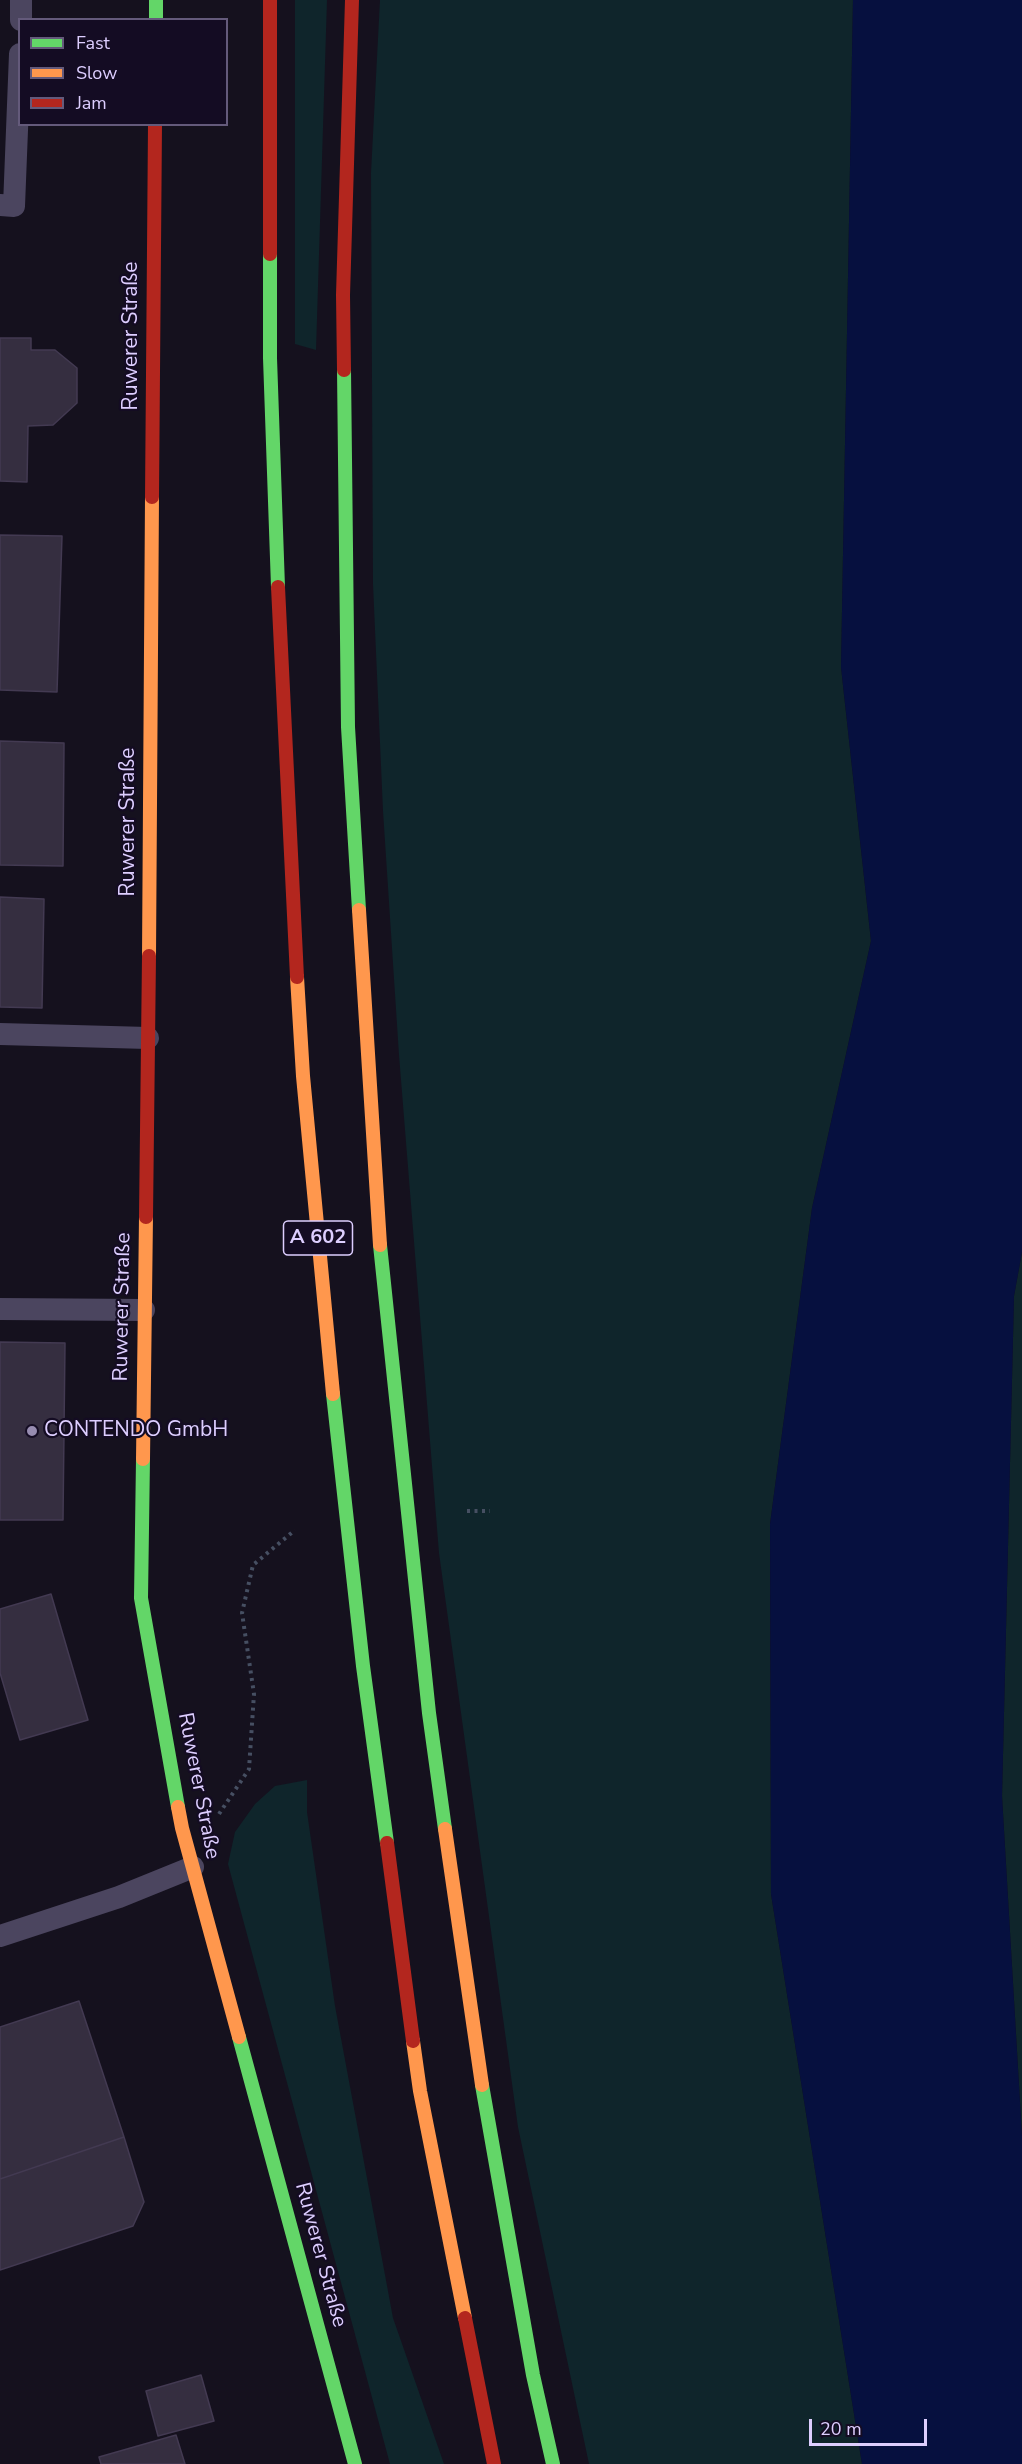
<!DOCTYPE html>
<html>
<head>
<meta charset="utf-8">
<style>
	body { margin:0 }
	#map { position:relative; width:1022px; height:2464px; overflow:hidden; background:#15111e; font-family:"Nunito Sans",sans-serif }
	canvas { display:block }
	.legend { position:absolute; left:18px; top:18px; width:210px; height:108px; box-sizing:border-box; background:#140c23; border:2px solid #645a7b; margin:0; padding:8px 10px; list-style:none; font-size:18px; color:#ddceff }
	.legend li { display:flex; align-items:center; gap:12px; height:30px }
	.legend b { width:30px; border:2px solid #645a7b }
	.scale { position:absolute; left:809px; top:2419px; width:118px; height:27px; box-sizing:border-box; border:3px solid #ddceff; border-top:0; padding-left:8px; font-size:18px; line-height:21px; white-space:nowrap; color:#ddceff; -webkit-text-stroke:4px #140c23; paint-order:stroke }
</style>
</head>
<body>
<div id="map">
<canvas width="1022" height="2464"></canvas>
<ul class="legend">
<li><b style="height:8px;background:#63d668"></b>Fast</li>
<li><b style="height:8px;background:#ff974d"></b>Slow</li>
<li><b style="height:8px;background:#b3261e"></b>Jam</li>
</ul>
<div class="scale">20 m</div>
</div>
<script>
const ctx = document.querySelector('canvas').getContext('2d');
ctx.lineJoin = 'round';
function paint(path, color) { ctx.fillStyle = color; ctx.fill(path, 'evenodd'); }
const toPath = rows => new Path2D(rows.map(r => 'M' + r).join(''));
function strokePath(path, color, width, dash) { ctx.strokeStyle = color; ctx.lineWidth = width; ctx.lineCap = dash ? 'butt' : 'round'; ctx.setLineDash(dash || []); ctx.stroke(path); }
function write(font, color, halo, rows, align = 'center') {
  ctx.font = font + ' "Nunito Sans",sans-serif'; ctx.lineWidth = 4.5; ctx.setLineDash([]); ctx.textBaseline = 'middle'; ctx.strokeStyle = halo; ctx.fillStyle = color; for (const [text, x, y, turn = 0] of rows) {
    ctx.save(); ctx.translate(x, y); ctx.rotate((+turn || 0) * Math.PI / 180); ctx.textAlign = isNaN(turn) ? turn : align; if (halo) ctx.strokeText(text, 0, 0); ctx.fillText(text, 0, 0); ctx.restore();
  }
}
paint(toPath([
	[295,0,327,0,316,350,295,344],
	[380,0,853,0,841,667,871,941,812,1208,770,1524,771,1894,862,2464,589,2464,518,2127,439,1553,399,1055,383,811,373,584,371,173],
	[1022,1252,1022,2136,1002,1796,1014,1296],
	[307,1780,307,1812,335,2006,393,2318,444,2464,390,2464,228,1864,235,1832,255,1804,275,1786]
]), '#0f252b');
paint(toPath([
	[853,0,1022,0,1022,1252,1014,1296,1002,1796,1022,2136,1022,2464,862,2464,771,1894,770,1524,812,1208,871,941,841,667]
]), '#06103f');
const building = toPath([
	[0,338,31,338,31,350,55,350,77,368,77,403,53,425,28,426,27,482,0,481,0,338],
	[0,535,62,536,57,692,0,690,0,535],
	[0,741,64,743,63,866,0,865,0,741],
	[0,897,44,899,42,1008,0,1007,0,897],
	[0,1342,65,1343,63,1520,0,1520,0,1342],
	[51,1594,88,1720,20,1740,0,1673,0,1609,51,1594],
	[79,2001,124,2137,0,2179,0,2027,79,2001],
	[124,2137,144,2202,133,2226,0,2270,0,2179,124,2137],
	[201,2375,214,2421,158,2436,146,2391,201,2375],
	[176,2435,185,2464,101,2464,99,2457,176,2435]
]);
paint(building, '#352e40');
strokePath(building, '#433a52', 1.5);
strokePath(toPath([
	[467,1511,490,1511],
	[219,1814,249,1769,254,1694,242,1613,253,1565,295,1530]
]), '#464f62', 4, [3, 4.5]);
strokePath(toPath([
	[21,20,21,0],
	[0,205,14,206,20,54],
	[0,1034,148,1038],
	[0,1309,144,1310],
	[0,1936,119,1897,193,1867]
]), '#4b455f', 22);
strokePath(toPath([
	[156,0,156,20],
	[270,254,270,358,278,587],
	[344,370,348,727,359,910],
	[380,1245,429,1713,445,1829],
	[333,1394,363,1666,387,1843],
	[143,1459,141,1598,178,1807],
	[239,2037,355,2464],
	[482,2085,533,2375,553,2464]
]), '#63d668', 14);
strokePath(toPath([
	[359,910,380,1245],
	[149,956,152,497],
	[297,977,303,1076,333,1394],
	[143,1459,146,1217],
	[178,1807,182,1828,239,2037],
	[445,1829,482,2085],
	[413,2041,420,2091,465,2318]
]), '#ff974d', 14);
strokePath(toPath([
	[270,0,270,254],
	[344,370,343,295,352,0],
	[152,497,155,124],
	[278,587,297,977],
	[146,1217,149,956],
	[387,1843,413,2041],
	[465,2318,494,2464]
]), '#b3261e', 14);
for (const [x, y, r, color] of [
	[32,1431,6,"#978cb0"]
]) { const dot = new Path2D(); dot.arc(x, y, r, 0, 2 * Math.PI); ctx.fillStyle = color; ctx.fill(dot); strokePath(dot, '#140c23', 2); }
for (const [x, y, w] of [
	[318,1238,69]
]) { const box = new Path2D(); box.roundRect(x - w / 2, y - 17, w, 34, 4.5); ctx.fillStyle = '#140c23'; ctx.fill(box); strokePath(box, '#ddceff', 1.5); }
write('bold 20px', '#ddceff', null, [
	["A 602",318,1238]
]);
write('21px', '#ddceff', '#140c23', [
	["Ruwerer Straße",132,336,-90],
	["Ruwerer Straße",129,822,-90],
	["Ruwerer Straße",123,1307,-89],
	["Ruwerer Straße",198,1786,79],
	["Ruwerer Straße",320,2255,75]
]);
write('21px', '#ddceff', '#140c23', [
	["CONTENDO GmbH",44,1431]
], 'left');
</script>
</body>
</html>
